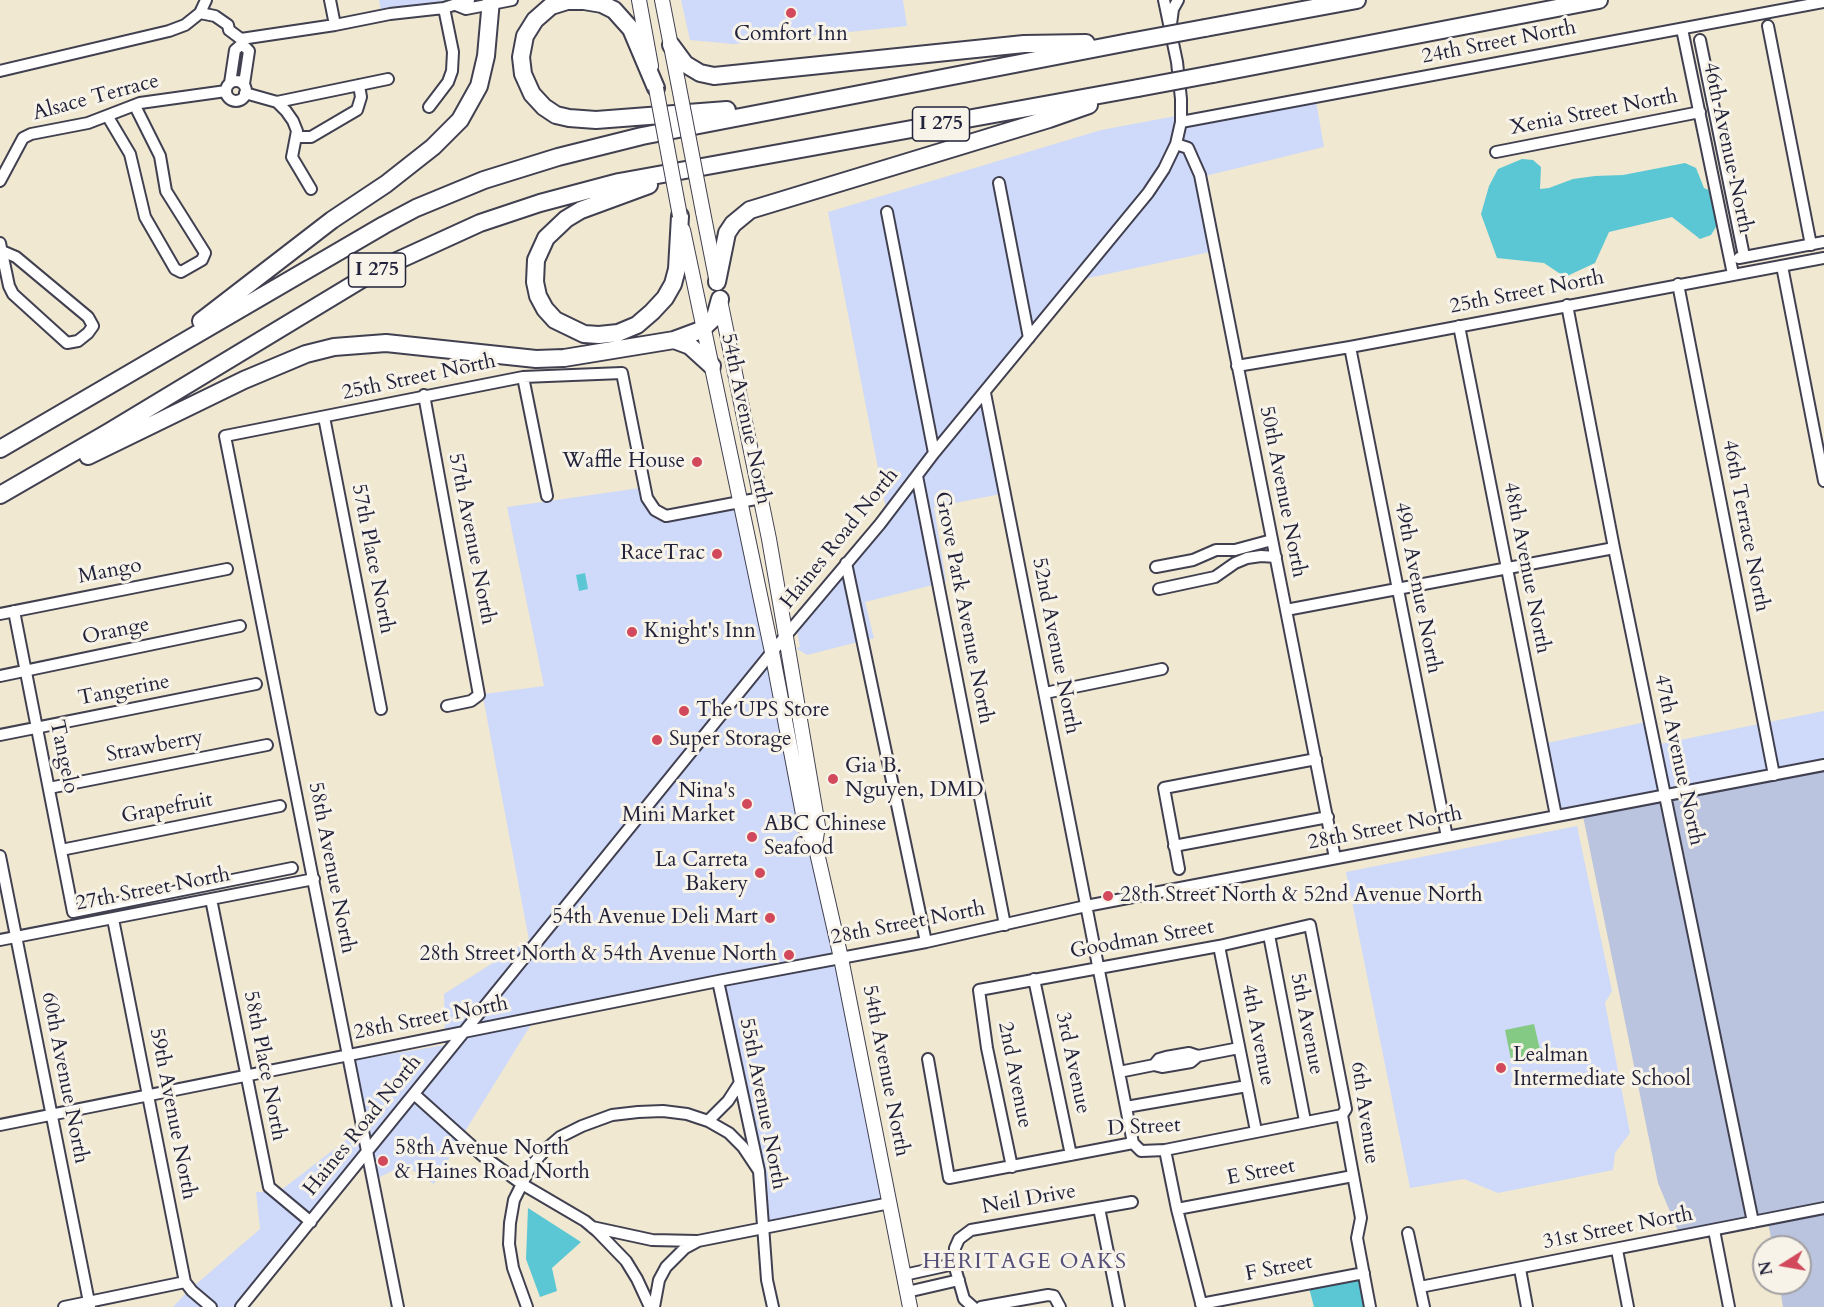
<!DOCTYPE html>
<html>
<head>
<meta charset="utf-8">
<style>
	body { margin:0 }
	#map { position:relative; width:1824px; height:1307px; overflow:hidden; background:#f0e8d0; font-family:Cardo,serif }
	canvas { display:block }
	.north { position:absolute; left:1752px; top:1235px; width:60px; height:60px; box-sizing:border-box; background:#f7f3e8; border:2px solid #a29fa3; border-radius:50%; rotate:259deg; font-size:16px; font-weight:700; line-height:24px; text-align:center; color:#22223b }
	.north::after { content:''; display:block; margin:auto; width:21px; height:27px; background:#d1495b; clip-path:polygon(50% 0,100% 100%,50% 72%,0 100%) }
</style>
</head>
<body>
<div id="map">
<canvas width="1824" height="1307"></canvas>
<div class="north">N</div>
</div>
<script>
const ctx = document.querySelector('canvas').getContext('2d');
ctx.lineJoin = 'round';
function paint(path, color) { ctx.fillStyle = color; ctx.fill(path, 'evenodd'); }
const toPath = rows => new Path2D(rows.map(r => 'M' + r).join(''));
function strokePath(path, color, width, dash) { ctx.strokeStyle = color; ctx.lineWidth = width; ctx.lineCap = dash ? 'butt' : 'round'; ctx.setLineDash(dash || []); ctx.stroke(path); }
function write(font, color, halo, rows, align = 'center') {
  ctx.font = font + ' Cardo,serif'; ctx.lineWidth = 6; ctx.setLineDash([]); ctx.textBaseline = 'middle'; ctx.strokeStyle = halo; ctx.fillStyle = color; for (const [text, x, y, turn = 0] of rows) {
    ctx.save(); ctx.translate(x, y); ctx.rotate((+turn || 0) * Math.PI / 180); ctx.textAlign = isNaN(turn) ? turn : align; if (halo) ctx.strokeText(text, 0, 0); ctx.fillText(text, 0, 0); ctx.restore();
  }
}
paint(toPath([
	[379,0,448,0,381,11],
	[681,0,903,0,907,26,733,44,690,40],
	[1316,101,1324,147,1205,176,1193,146,1182,141,1185,126],
	[1176,116,1172,143,1160,168,1145,191,1032,328,1003,178,993,180,1024,337,937,442,891,207,881,209,929,452,886,509,828,212,1101,130],
	[1179,150,1185,152,1195,176,1210,252,1084,279],
	[983,403,1001,494,934,507,946,581,943,582,922,477],
	[914,487,933,585,865,602,874,638,867,640,851,564],
	[640,488,648,512,653,516,736,507,767,651,460,1029,445,1032,444,994,529,940,483,697,484,694,544,686,507,507],
	[843,573,858,642,807,655,796,648,800,647,797,631],
	[769,663,835,955,474,1026],
	[1824,711,1824,758,1777,767,1769,722],
	[1646,722,1660,790,1559,809,1547,743],
	[1759,724,1768,769,1670,788,1660,744],
	[1577,826,1612,991,1605,1003,1630,1133,1615,1153,1613,1170,1498,1193,1464,1179,1410,1188,1346,872],
	[836,963,884,1200,768,1222,765,1172,744,1084,745,1082,743,1081,724,984],
	[532,1023,464,1133,420,1093,466,1037],
	[452,1039,371,1139,355,1060,445,1045,445,1041],
	[414,1100,459,1141,434,1184,404,1165,378,1178,373,1150],
	[359,1130,363,1148,311,1215,280,1191],
	[256,1192,267,1192,305,1222,235,1307,218,1307,194,1286,260,1229],
	[187,1292,204,1307,173,1307]
]), '#cfdafa');
paint(toPath([
	[1824,770,1824,1204,1757,1217,1672,798],
	[1662,800,1747,1219,1679,1233,1658,1183,1583,816],
	[1824,1213,1824,1307,1783,1307,1779,1283,1800,1283,1800,1247,1773,1247,1768,1223]
]), '#bac4de');
paint(toPath([
	[1534,1024,1542,1058,1512,1064,1505,1030]
]), '#84ca85');
paint(toPath([
	[1522,159,1533,160,1541,167,1540,189,1549,188,1573,179,1595,176,1623,175,1685,163,1696,168,1704,188,1711,191,1716,218,1716,227,1711,235,1700,239,1672,217,1609,232,1595,263,1565,277,1544,263,1497,258,1481,214,1489,186,1498,169],
	[585,573,588,589,579,591,576,575],
	[528,1208,581,1242,552,1268,557,1291,540,1297,526,1259],
	[1363,1276,1366,1307,1314,1307,1309,1288]
]), '#5bc7d4');
const minor = toPath([
	[330,0,335,25],
	[456,5,466,9,512,0],
	[200,13,215,16,228,25,229,30,241,39,242,44,249,51,244,84],
	[1171,24,1173,9,1178,0],
	[1768,26,1811,245],
	[1682,29,1733,274],
	[241,39,335,25,390,14,444,8,469,0],
	[1700,40,1744,256],
	[0,71,169,31,185,25,200,13,206,0],
	'226 91a10 10 0 1 1 20 0a10 10 0 1 1-20 0Z',
	[230,83,235,50,242,44],
	[245,93,277,102,388,79],
	[277,102,286,111,293,121,297,131,292,157,311,189],
	[429,107,448,82,452,71,453,52,444,8],
	[108,117,130,154,145,217,175,269,181,272,202,260,205,253,166,191,160,156,135,106],
	[1181,122,1824,2],
	[296,137,311,137,357,110,361,97,359,85],
	[1176,144,1188,148,1200,175,1335,858],
	[1496,152,1700,112],
	[0,181,23,138,31,134,88,123,140,103,226,91],
	[999,183,1029,338],
	[887,212,934,453],
	[0,243,9,286,13,294,67,343,78,341,88,333,93,326,88,317,16,257,2,251],
	[1739,258,1824,242],
	[1782,266,1824,481],
	[1678,284,1774,775],
	[1567,305,1614,548,1753,1222],
	[1459,326,1556,816],
	[1350,347,1447,837],
	[1237,366,1350,347,1824,258],
	[523,377,547,496],
	[985,393,1133,1143],
	[424,395,479,695,471,701,447,706],
	[324,417,381,709],
	[917,476,1005,925],
	[846,563,926,942],
	[1156,567,1193,560,1216,550,1235,550,1272,540],
	[1159,589,1215,577,1235,563,1247,558,1261,556,1276,557],
	[1286,610,1614,548],
	[14,611,73,912,292,868],
	[0,614,227,569],
	[0,676,240,626],
	[1045,693,1162,669],
	[0,735,256,684],
	[49,788,267,745],
	[1174,846,1328,817],
	[61,850,280,806],
	[0,856,90,1307],
	[1179,869,1164,788,1316,759],
	[211,899,269,1187,311,1222],
	[113,919,185,1282,192,1291,211,1307],
	[1269,935,1305,1121],
	[0,940,314,879],
	[1219,946,1256,1131],
	[1034,979,1071,1155],
	[718,981,759,1171,767,1280,773,1307],
	[928,1059,949,1178,1133,1143,1141,1151,1165,1150,1342,1115],
	[1154,1065,1159,1059,1166,1057,1189,1053,1198,1056,1239,1048],
	[1119,1072,1154,1065,1162,1067,1191,1062,1198,1056],
	[414,1094,483,1156,522,1184,585,1221,597,1231,626,1261,637,1279,650,1307],
	[1126,1107,1247,1086],
	[708,1121,728,1101,739,1084],
	[0,1125,718,981,926,942,1086,906,1824,765],
	[1165,1150,1177,1209,1202,1307],
	[1012,1167,987,1048,979,990,1219,946,1310,925,1346,1109,1342,1115,1361,1218,1357,1238,1370,1307],
	[1099,1208,1119,1307],
	[1177,1209,1353,1176],
	[592,1227,652,1240,697,1241],
	[1714,1230,1729,1307],
	[1408,1233,1424,1307],
	[1617,1250,1628,1307],
	[1520,1269,1527,1307],
	[904,1275,954,1264],
	[1420,1287,1824,1208],
	[907,1292,959,1280],
	[1201,1304,1364,1273],
	[64,1307,185,1282],
	[241,1307,772,652,880,524,934,453,1148,193,1164,169,1176,144,1181,122,1181,99,1177,62,1164,0],
	[398,1307,225,436,523,377,622,373,647,498,655,510,666,516,761,498],
	[527,1307,513,1268,509,1244,510,1223,514,1200,531,1166,546,1149,560,1137,582,1126,612,1115,638,1112,663,1111,687,1114,708,1121,729,1133,743,1147,759,1171],
	[654,1307,659,1280,666,1267,685,1248,698,1241,890,1203],
	[973,1307,964,1299,954,1264,955,1248,959,1239,971,1230,1132,1202],
	[981,1307,1048,1295,1054,1296,1060,1307]
]);
const major = toPath([
	[639,0,651,66],
	[662,0,678,82],
	[703,212,716,278],
	[683,230,772,652,806,830,815,844,841,958,910,1307],
	[720,300,769,539,786,637,818,826,815,844]
]);
const highway = toPath([
	[1205,28,1357,0],
	[671,45,685,64,700,73,714,76,1024,44,1086,43],
	[1213,74,1599,0],
	[656,88,631,29,614,10,602,4,584,1,567,1,551,6,535,20,525,36,521,57,523,74,532,94,544,107,556,115,569,118,596,120,727,110],
	[649,185,581,210,566,219,546,238,536,260,535,282,538,296,545,309,555,320,584,334,599,335,618,333,637,325,652,312,665,298,673,284,677,269,680,216],
	[717,282,727,233,733,224,750,210,1049,119,1089,105],
	[201,321,332,220,386,184,433,147,460,120,479,86,486,56,491,0],
	[674,340,690,346,712,366],
	[0,449,384,225,416,208,484,180,558,157,642,136,1129,42],
	[88,456,244,380,306,354,334,347,386,343,536,359,564,358,674,340,701,330,715,317,720,299],
	[0,495,109,432,377,270,480,223,540,203,619,182,1138,88]
]);
strokePath(minor, '#414051', 14);
strokePath(major, '#414051', 16);
strokePath(highway, '#414051', 20);
strokePath(minor, '#fff', 10);
strokePath(major, '#fff', 14);
strokePath(highway, '#fff', 16);
const majorBridge = toPath([
	[678,82,703,212],
	[656,88,680,216]
]);
const highwayBridge = toPath([
	[1129,42,1205,28],
	[1138,88,1213,74]
]);
strokePath(majorBridge, '#414051', 16, []);
strokePath(highwayBridge, '#414051', 20, []);
strokePath(majorBridge, '#fff', 14);
strokePath(highwayBridge, '#fff', 16);
for (const [x, y, r, color] of [
	[791,13,6,"#d1495b"],
	[697,462,6,"#d1495b"],
	[717,554,6,"#d1495b"],
	[632,632,6,"#d1495b"],
	[684,711,6,"#d1495b"],
	[657,740,6,"#d1495b"],
	[833,779,6,"#d1495b"],
	[747,804,6,"#d1495b"],
	[752,837,6,"#d1495b"],
	[760,873,6,"#d1495b"],
	[1108,896,6,"#d1495b"],
	[770,918,6,"#d1495b"],
	[789,955,6,"#d1495b"],
	[1501,1068,6,"#d1495b"],
	[383,1161,6,"#d1495b"]
]) { const dot = new Path2D(); dot.arc(x, y, r, 0, 2 * Math.PI); ctx.fillStyle = color; ctx.fill(dot); strokePath(dot, '#f7f3e8', 2); }
for (const [x, y, w] of [
	[941,124,57],
	[377,270,57]
]) { const box = new Path2D(); box.roundRect(x - w / 2, y - 17, w, 34, 4.5); ctx.fillStyle = '#f7f3e8'; ctx.fill(box); strokePath(box, '#22223b', 1.5); }
write('bold 20px', '#22223b', null, [
	["I 275",941,124],
	["I 275",377,270]
]);
write('21px', '#22223b', '#f7f3e8', [
	["Comfort Inn",791,35,"center"],
	["Waffle House",685,462,"right"],
	["RaceTrac",705,554,"right"],
	["Knight's Inn",644,632],
	["The UPS Store",696,711],
	["Super Storage",669,740],
	["Gia B.",845,767],
	["Nguyen, DMD",845,791],
	["Nina's",735,792,"right"],
	["Mini Market",735,816,"right"],
	["ABC Chinese",764,825],
	["Seafood",764,849],
	["La Carreta",748,861,"right"],
	["Bakery",748,885,"right"],
	["28th Street North & 52nd Avenue North",1120,896],
	["54th Avenue Deli Mart",758,918,"right"],
	["28th Street North & 54th Avenue North",777,955,"right"],
	["Lealman",1513,1056],
	["Intermediate School",1513,1080],
	["58th Avenue North",395,1149],
	["& Haines Road North",395,1173]
], 'left');
write('21px', '#22223b', '#f7f3e8', [
	["24th Street North",1499,43,-11],
	["Alsace Terrace",96,98,-15],
	["Xenia Street North",1594,113,-11],
	["46th Avenue North",1727,148,78],
	["25th Street North",1527,293,-11],
	["25th Street North",419,378,-12],
	["54th Avenue North",745,419,78],
	["50th Avenue North",1282,492,79],
	["46th Terrace North",1745,526,79],
	["57th Avenue North",471,539,79],
	["Haines Road North",840,539,-51],
	["57th Place North",372,559,79],
	["48th Avenue North",1526,568,79],
	["Mango",110,572,-11],
	["49th Avenue North",1417,588,79],
	["Grove Park Avenue North",963,608,79],
	["Orange",116,632,-12],
	["52nd Avenue North",1055,646,79],
	["Tangerine",124,691,-11],
	["Strawberry",155,747,-11],
	["Tangelo",63,757,78],
	["47th Avenue North",1678,760,78],
	["Grapefruit",167,809,-11],
	["28th Street North",1385,829,-11],
	["58th Avenue North",331,868,79],
	["27th Street North",153,890,-11],
	["28th Street North",908,924,-11],
	["Goodman Street",1142,940,-10],
	["28th Street North",431,1019,-11],
	["5th Avenue",1306,1024,79],
	["4th Avenue",1257,1035,79],
	["3rd Avenue",1072,1063,78],
	["58th Place North",264,1066,79],
	["54th Avenue North",885,1071,79],
	["2nd Avenue",1014,1075,79],
	["60th Avenue North",64,1078,79],
	["55th Avenue North",762,1104,79],
	["6th Avenue",1364,1113,82],
	["59th Avenue North",172,1114,79],
	["Haines Road North",363,1126,-51],
	["D Street",1144,1128,-3],
	["E Street",1261,1173,-11],
	["Neil Drive",1029,1200,-10],
	["31st Street North",1618,1229,-11],
	["F Street",1279,1269,-11]
]);
ctx.letterSpacing = '1.5px';
write('22px', '#564f7a', '#f7f3e8', [
	["HERITAGE OAKS",1025,1263]
]);
ctx.letterSpacing = '0px';
</script>
</body>
</html>
